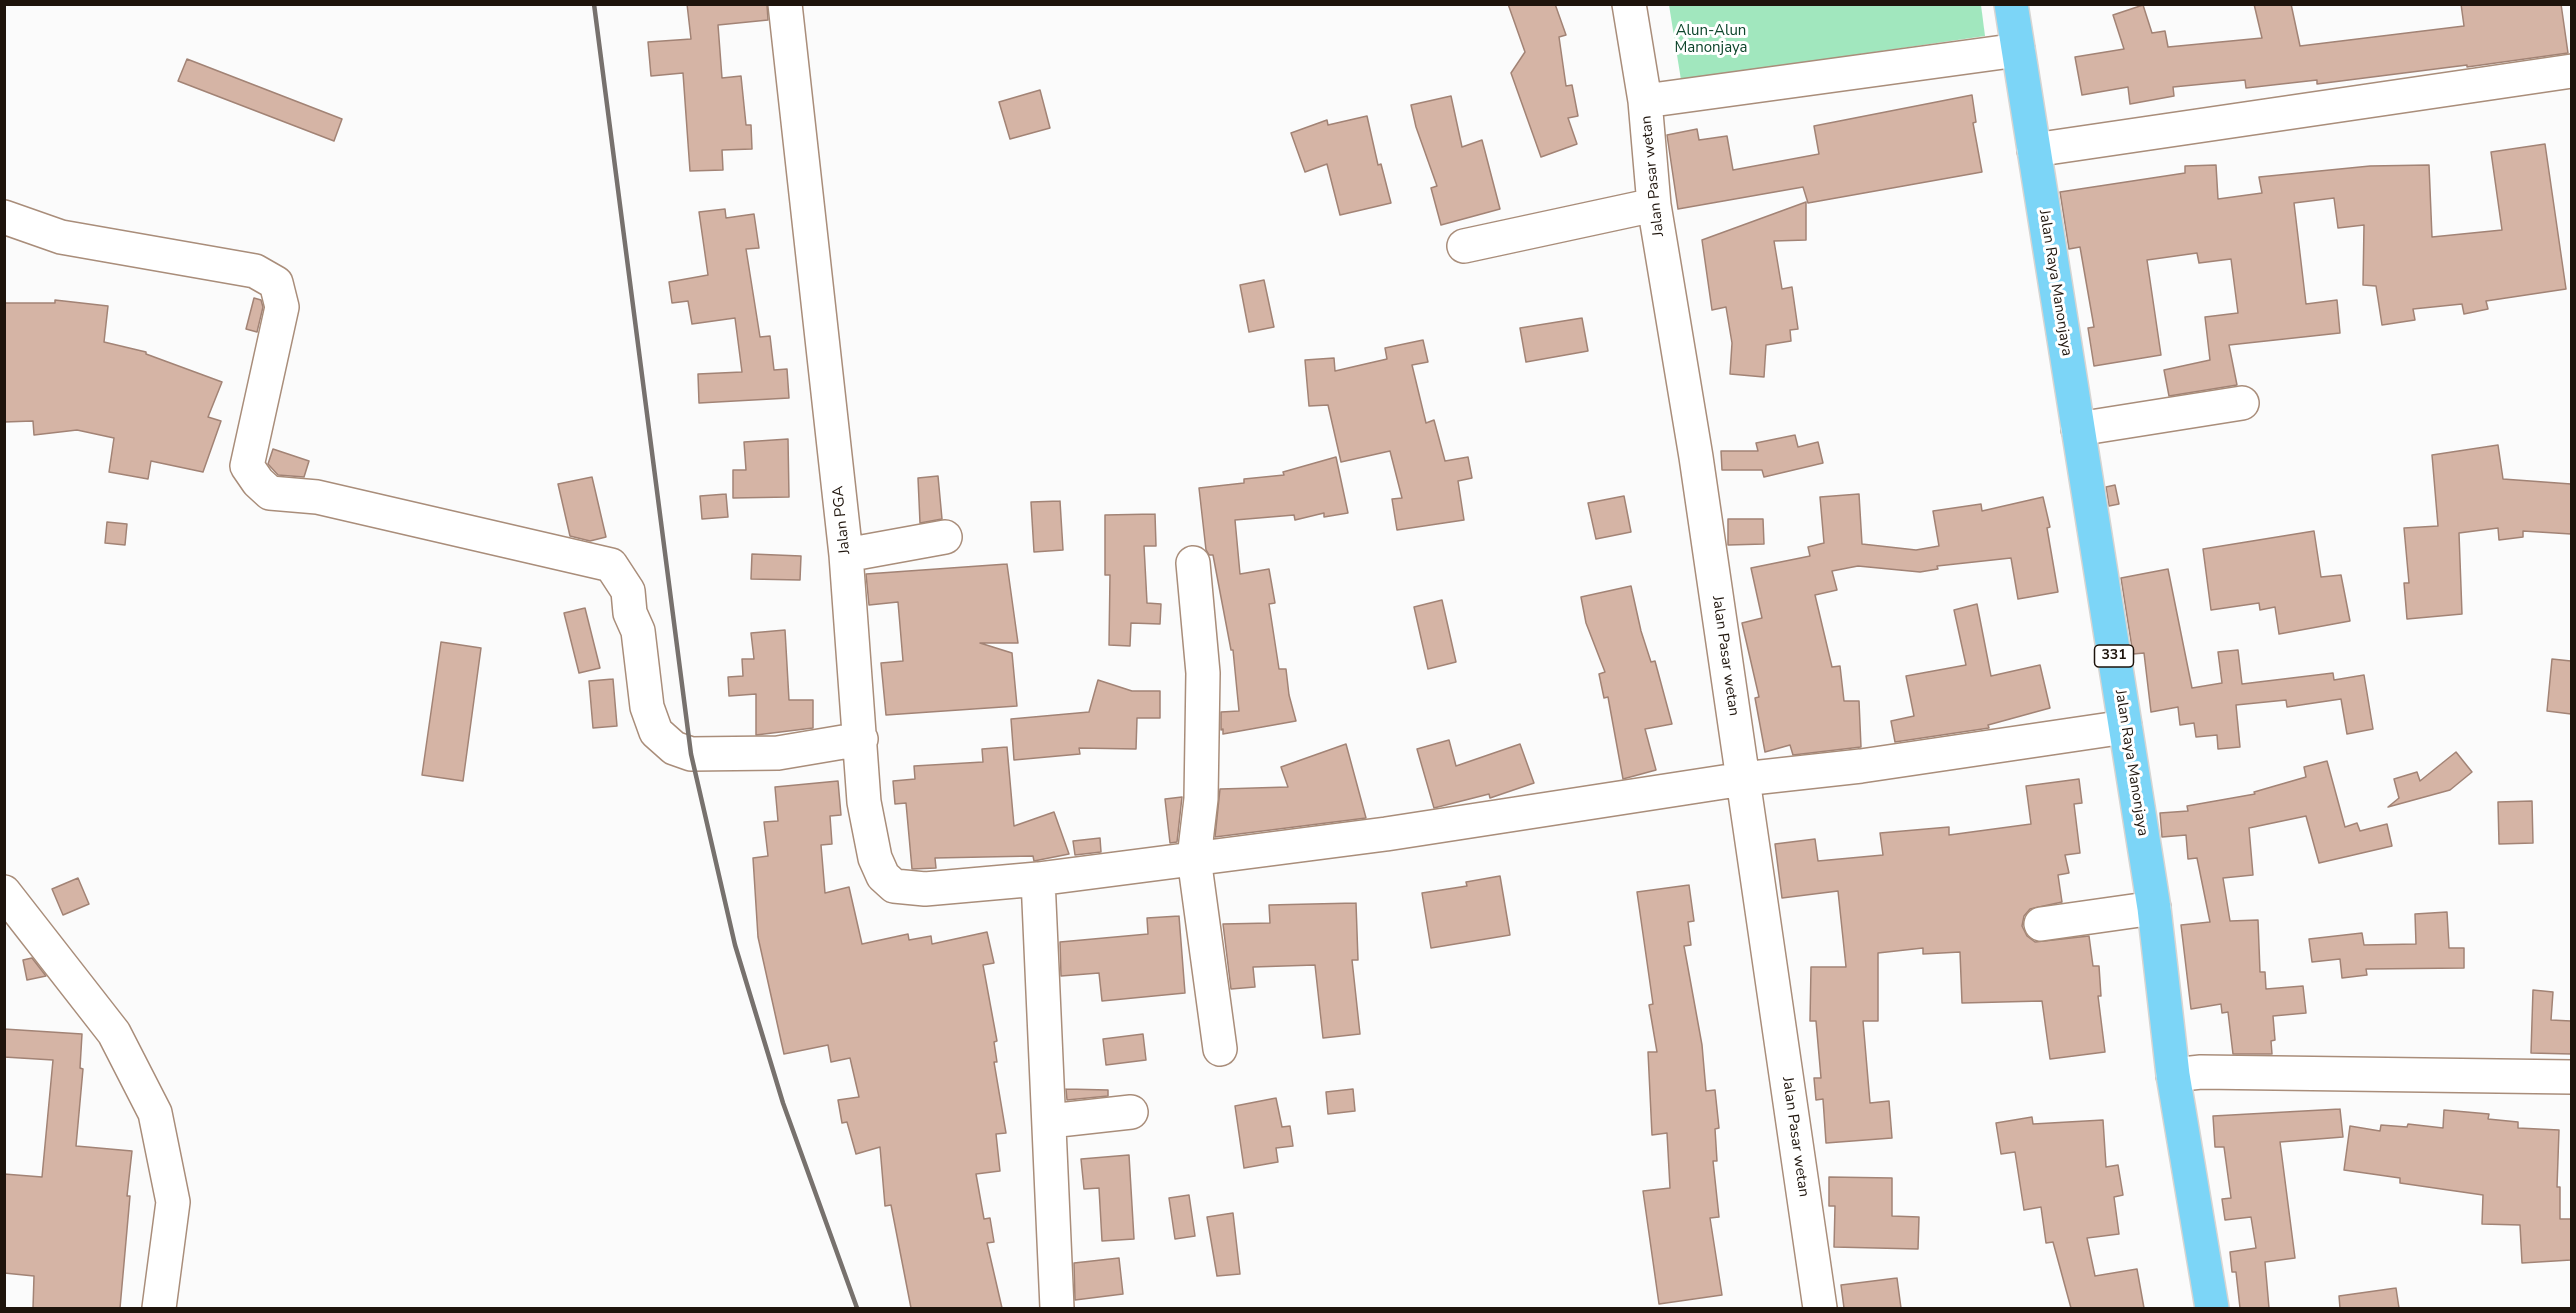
<!DOCTYPE html>
<html>
<head>
<meta charset="utf-8">
<style>
	body { margin:0 }
	#map { position:relative; width:2576px; height:1313px; overflow:hidden; background:#fbfbfb; font-family:"Nunito Sans",sans-serif }
	canvas { display:block }
	.frame { position:absolute; inset:0; border:6px solid #1e140c; pointer-events:none }
</style>
</head>
<body>
<div id="map">
<canvas width="2576" height="1313"></canvas>
<div class="frame"></div>
</div>
<script>
const ctx = document.querySelector('canvas').getContext('2d');
ctx.lineJoin = 'round';
function paint(path, color) { ctx.fillStyle = color; ctx.fill(path, 'evenodd'); }
const toPath = rows => new Path2D(rows.map(r => 'M' + r).join(''));
function strokePath(path, color, width, dash) { ctx.strokeStyle = color; ctx.lineWidth = width; ctx.lineCap = dash ? 'butt' : 'round'; ctx.setLineDash(dash || []); ctx.stroke(path); }
function write(font, color, halo, rows, align = 'center') {
  ctx.font = font + ' "Nunito Sans",sans-serif'; ctx.lineWidth = 6; ctx.setLineDash([]); ctx.textBaseline = 'middle'; ctx.strokeStyle = halo; ctx.fillStyle = color; for (const [text, x, y, turn = 0] of rows) {
    ctx.save(); ctx.translate(x, y); ctx.rotate((+turn || 0) * Math.PI / 180); ctx.textAlign = isNaN(turn) ? turn : align; if (halo) ctx.strokeText(text, 0, 0); ctx.fillText(text, 0, 0); ctx.restore();
  }
}
paint(toPath([
	[1669,5,1981,5,1985,36,1681,80]
]), '#a1e7be');
const building = toPath([
	[687,4,767,4,768,20,718,25,722,78,741,76,746,125,751,125,752,149,722,150,723,170,690,171,683,73,651,76,648,42,691,39,687,4],
	[1508,4,1555,4,1566,35,1559,37,1566,86,1572,85,1578,116,1568,118,1577,144,1541,157,1511,73,1525,52,1508,4],
	[2254,4,2291,4,2300,46,2464,26,2461,4,2561,4,2568,53,2467,67,2467,65,2317,84,2317,80,2246,88,2245,80,2173,87,2174,96,2130,104,2128,87,2082,95,2075,57,2124,49,2113,15,2143,5,2152,33,2165,31,2168,47,2262,38,2254,4],
	[187,59,342,119,334,141,178,81,187,59],
	[1040,90,1050,128,1010,139,999,102,1040,90],
	[1972,95,1976,122,1973,123,1982,172,1808,203,1803,187,1678,209,1667,135,1697,129,1699,140,1727,136,1733,170,1819,154,1814,126,1972,95],
	[1451,96,1462,147,1482,140,1500,209,1441,225,1431,188,1437,186,1416,127,1411,105,1451,96],
	[1367,116,1378,165,1381,164,1391,203,1340,215,1327,164,1305,172,1291,133,1327,120,1328,125,1367,116],
	[2545,144,2566,289,2486,301,2488,309,2464,314,2462,304,2413,309,2415,320,2382,325,2376,286,2363,285,2364,225,2338,228,2334,198,2294,203,2306,304,2337,300,2340,333,2229,345,2237,385,2169,396,2164,370,2210,360,2205,317,2238,313,2231,259,2199,263,2197,253,2147,260,2161,355,2094,366,2088,328,2094,327,2080,247,2069,249,2060,192,2185,173,2185,166,2216,165,2218,199,2262,193,2259,177,2370,166,2429,165,2432,237,2502,230,2491,152,2545,144],
	[1806,202,1806,240,1774,241,1782,289,1792,287,1798,329,1790,330,1791,341,1766,345,1764,377,1730,374,1732,343,1726,307,1712,310,1702,240,1806,202],
	[725,209,726,218,754,214,759,248,746,249,760,337,770,336,774,370,787,369,789,398,699,403,698,374,742,372,735,318,692,324,688,301,672,303,669,282,708,275,699,212,725,209],
	[1264,280,1274,327,1249,332,1240,285,1264,280],
	[254,298,261,300,263,307,257,332,246,329,254,298],
	[55,300,108,306,104,342,146,352,146,354,222,382,208,417,221,421,203,472,151,461,148,479,109,472,114,438,77,430,34,435,33,421,4,422,4,303,55,303,55,300],
	[1582,318,1588,351,1526,362,1520,328,1582,318],
	[1423,340,1428,362,1412,365,1426,423,1434,420,1445,461,1468,457,1472,478,1458,481,1464,520,1397,530,1392,499,1402,498,1390,451,1341,462,1328,405,1309,406,1305,360,1334,358,1335,371,1387,359,1385,348,1423,340],
	[1795,435,1798,447,1818,442,1823,463,1764,477,1762,470,1722,470,1721,451,1758,451,1756,443,1795,435],
	[788,439,789,497,733,498,733,470,746,470,744,442,788,439],
	[2498,445,2503,479,2571,484,2571,534,2523,531,2523,537,2499,540,2498,528,2459,533,2462,614,2407,619,2404,583,2409,583,2404,528,2438,526,2432,455,2498,445],
	[273,449,309,461,304,477,278,475,268,464,273,449],
	[1336,457,1348,513,1324,517,1324,513,1295,520,1294,515,1235,520,1240,574,1269,569,1275,603,1269,604,1279,669,1286,669,1289,695,1296,721,1223,734,1223,729,1221,730,1221,712,1239,711,1233,650,1231,650,1213,555,1209,555,1206,550,1199,488,1244,483,1244,479,1284,475,1283,472,1336,457],
	[938,476,942,519,920,523,918,478,938,476],
	[592,477,606,537,590,541,570,536,558,484,592,477],
	[2115,485,2119,504,2109,506,2106,487,2115,485],
	[726,494,728,517,702,519,700,496,726,494],
	[1859,494,1862,544,1916,550,1939,546,1933,511,1981,504,1982,511,2043,497,2050,527,2047,528,2058,592,2018,599,2011,558,1937,566,1938,569,1920,572,1858,566,1832,571,1837,590,1815,595,1832,667,1840,666,1844,701,1859,701,1861,747,1793,755,1790,745,1765,752,1755,698,1759,697,1742,623,1762,618,1751,568,1810,556,1808,547,1824,543,1820,497,1859,494],
	[1624,496,1631,532,1596,539,1588,503,1624,496],
	[1060,501,1063,550,1034,552,1031,502,1060,501],
	[1155,514,1156,546,1144,546,1147,603,1161,604,1160,624,1131,623,1130,646,1109,645,1110,575,1105,575,1105,515,1155,514],
	[1728,519,1763,519,1764,544,1728,545,1728,519],
	[107,522,127,524,125,545,105,543,107,522],
	[2314,531,2321,577,2341,575,2350,621,2279,634,2275,607,2260,610,2259,603,2211,610,2203,549,2314,531],
	[752,554,801,556,800,580,751,579,752,554],
	[1007,564,1018,643,980,643,1012,653,1017,706,886,715,881,663,903,661,898,602,869,605,866,574,1007,564],
	[2168,569,2192,688,2222,683,2218,652,2238,650,2242,684,2333,673,2334,680,2364,675,2373,729,2347,734,2341,699,2287,707,2286,700,2236,705,2240,747,2218,749,2217,735,2196,737,2194,723,2180,725,2178,707,2151,712,2144,653,2133,654,2121,578,2168,569],
	[1631,586,1641,631,1651,662,1655,661,1672,724,1645,729,1656,770,1623,779,1608,697,1604,698,1599,674,1605,672,1586,623,1581,597,1631,586],
	[1442,600,1456,662,1428,669,1414,607,1442,600],
	[1977,604,1991,676,2040,665,2050,708,1988,725,1989,728,1895,742,1891,721,1914,716,1906,676,1966,665,1954,610,1977,604],
	[585,608,600,668,579,673,564,613,585,608],
	[785,630,789,700,813,700,813,728,756,735,756,694,729,696,728,677,743,676,742,659,754,659,751,633,785,630],
	[441,642,481,648,463,781,422,775,441,642],
	[2552,659,2571,661,2571,714,2547,711,2552,659],
	[613,679,617,726,593,728,589,681,613,679],
	[1098,680,1132,691,1160,691,1160,718,1137,718,1136,749,1079,748,1080,754,1014,760,1011,719,1089,712,1098,680],
	[1449,740,1456,766,1520,744,1534,783,1490,798,1489,794,1434,808,1417,749,1449,740],
	[1346,744,1366,818,1215,837,1220,789,1288,787,1281,767,1346,744],
	[1007,747,1014,826,1054,812,1069,854,1034,861,1033,856,935,858,936,868,912,869,906,803,895,804,893,781,915,779,914,766,983,762,982,749,1007,747],
	[2456,752,2472,772,2450,790,2388,807,2399,798,2394,779,2417,772,2420,781,2456,752],
	[2327,761,2345,827,2357,823,2360,831,2387,824,2392,846,2319,863,2306,816,2249,828,2253,875,2223,878,2230,921,2258,920,2260,972,2265,972,2266,989,2303,986,2306,1013,2273,1016,2275,1040,2271,1041,2272,1054,2233,1054,2228,1012,2222,1013,2221,1004,2191,1009,2181,925,2210,922,2197,858,2188,859,2186,835,2162,837,2160,813,2188,811,2187,806,2255,794,2254,792,2306,777,2304,767,2327,761],
	[2079,779,2082,803,2074,804,2080,853,2065,855,2069,873,2058,875,2062,902,2030,909,2024,916,2022,926,2027,936,2035,942,2089,936,2093,966,2099,966,2101,996,2098,996,2105,1052,2050,1059,2042,1001,1962,1003,1960,952,1923,954,1923,948,1878,953,1878,1021,1863,1021,1870,1103,1889,1101,1892,1138,1826,1143,1823,1099,1816,1100,1814,1078,1821,1078,1816,1021,1810,1021,1811,967,1846,967,1838,891,1782,898,1775,844,1815,839,1818,861,1883,855,1880,833,1949,827,1949,835,2031,824,2026,786,2079,779],
	[838,781,841,815,830,816,832,844,821,845,825,893,849,887,862,944,908,934,909,940,931,936,932,944,987,932,994,963,983,965,997,1041,994,1042,997,1062,994,1062,1006,1133,996,1134,1000,1171,976,1174,984,1219,990,1218,994,1242,987,1243,1002,1308,911,1308,891,1205,885,1206,880,1147,856,1154,847,1122,842,1123,838,1100,859,1097,850,1058,831,1062,828,1045,784,1054,758,937,753,858,768,856,764,822,778,821,775,787,838,781],
	[1182,797,1177,842,1170,843,1165,799,1182,797],
	[2532,801,2533,843,2499,844,2498,802,2532,801],
	[1100,838,1101,852,1075,855,1073,841,1100,838],
	[1500,876,1510,935,1431,948,1422,893,1467,886,1466,882,1500,876],
	[78,878,89,904,63,915,52,889,78,878],
	[1689,885,1694,921,1688,922,1691,945,1684,946,1702,1045,1706,1091,1715,1090,1719,1128,1715,1129,1717,1161,1713,1161,1719,1217,1710,1218,1722,1295,1659,1304,1643,1191,1670,1188,1667,1133,1652,1135,1648,1052,1657,1052,1649,1005,1653,1004,1637,892,1689,885],
	[1356,903,1358,960,1352,960,1360,1034,1323,1038,1315,965,1253,967,1255,987,1231,989,1223,924,1270,923,1269,905,1356,903],
	[2447,912,2449,948,2464,948,2464,968,2366,969,2367,975,2342,978,2340,959,2312,962,2309,939,2362,933,2364,945,2416,944,2415,914,2447,912],
	[1179,916,1185,993,1102,1001,1099,973,1061,976,1060,942,1148,934,1147,918,1179,916],
	[32,958,46,976,27,980,23,960,32,958],
	[2533,990,2553,992,2551,1020,2571,1021,2571,1054,2531,1053,2533,990],
	[4,1029,82,1034,80,1068,83,1069,76,1146,132,1151,127,1196,130,1196,120,1308,33,1308,34,1276,4,1273,4,1174,42,1177,53,1060,4,1057,4,1029],
	[1143,1034,1146,1060,1106,1065,1103,1039,1143,1034],
	[1066,1089,1108,1090,1108,1096,1067,1100,1066,1089],
	[1353,1089,1355,1111,1328,1114,1326,1092,1353,1089],
	[1276,1098,1282,1127,1290,1126,1293,1146,1276,1148,1278,1162,1244,1168,1235,1106,1276,1098],
	[2340,1109,2343,1137,2280,1142,2295,1258,2265,1262,2269,1308,2240,1308,2236,1272,2232,1272,2230,1252,2256,1248,2251,1217,2225,1220,2222,1199,2231,1198,2224,1147,2215,1147,2213,1116,2340,1109],
	[2444,1110,2489,1114,2488,1119,2518,1122,2518,1128,2559,1130,2557,1187,2560,1187,2560,1219,2571,1219,2571,1260,2522,1263,2520,1225,2482,1224,2483,1195,2400,1183,2400,1178,2344,1170,2350,1126,2380,1131,2381,1125,2407,1127,2408,1124,2443,1128,2444,1110],
	[2032,1117,2033,1124,2103,1120,2106,1167,2118,1165,2123,1195,2114,1197,2119,1234,2087,1238,2095,1276,2137,1269,2144,1308,2071,1308,2053,1242,2046,1243,2041,1207,2024,1210,2015,1152,2001,1154,1996,1123,2032,1117],
	[1129,1155,1134,1239,1102,1241,1099,1188,1084,1189,1081,1159,1129,1155],
	[1829,1177,1892,1178,1892,1216,1919,1217,1918,1249,1834,1247,1835,1206,1829,1206,1829,1177],
	[1189,1195,1195,1236,1175,1239,1169,1198,1189,1195],
	[1233,1213,1240,1274,1217,1276,1207,1217,1233,1213],
	[1119,1258,1123,1294,1075,1300,1074,1263,1119,1258],
	[1897,1278,1901,1308,1844,1308,1841,1285,1897,1278],
	[2396,1288,2399,1308,2340,1308,2339,1296,2396,1288]
]);
paint(building, '#d5b4a5');
strokePath(building, '#a28375', 1.5);
const minor = toPath([
	[785,4,846,555,864,802,875,858,883,876,894,886,925,889,1038,879,1386,834,1743,779,1861,766,2125,727],
	[1629,4,1645,101,1654,205,1696,457,1820,1308],
	[1645,101,2018,50],
	[2034,150,2572,71],
	[4,217,61,237,255,271,276,283,282,307,247,466,258,482,270,493,317,497,611,565,628,591,630,613,638,631,647,707,656,732,674,748,691,754,778,753,861,739],
	[1464,246,1654,205],
	[2078,429,2242,403],
	[846,555,945,537],
	[1193,563,1203,673,1201,799,1194,858,1220,1049],
	[1038,879,1057,1308],
	[4,892,114,1033,155,1113,173,1202,159,1308],
	[2041,924,2154,908],
	[2173,1075,2201,1072,2572,1077],
	[1050,1121,1131,1112]
]);
const major = toPath([
	[2011,4,2154,908,2173,1075,2212,1308]
]);
strokePath(minor, '#a98d7a', 36);
strokePath(major, '#d6d5d3', 36);
strokePath(minor, '#fff', 33);
strokePath(major, '#7cd5f7', 33);
strokePath(toPath([
	[594,4,691,754,735,945,783,1103,857,1308]
]), '#77716d', 4.5);
for (const [x, y, w] of [
	[2114,656,39]
]) { const box = new Path2D(); box.roundRect(x - w / 2, y - 11, w, 22, 4.5); ctx.fillStyle = '#fff'; ctx.fill(box); strokePath(box, '#1e140c', 1.5); }
write('bold 14px', '#1e140c', null, [
	["331",2114,656]
]);
write('15px', '#0d452b', '#fff', [
	["Alun-Alun",1711,31],
	["Manonjaya",1711,48]
]);
write('15px', '#1e140c', '#fff', [
	["Jalan Pasar wetan",1653,176,-96],
	["Jalan Raya Manonjaya",2055,283,81],
	["Jalan PGA",842,520,-96],
	["Jalan Pasar wetan",1725,656,82],
	["Jalan Raya Manonjaya",2131,763,81],
	["Jalan Pasar wetan",1795,1137,82]
]);
</script>
</body>
</html>
